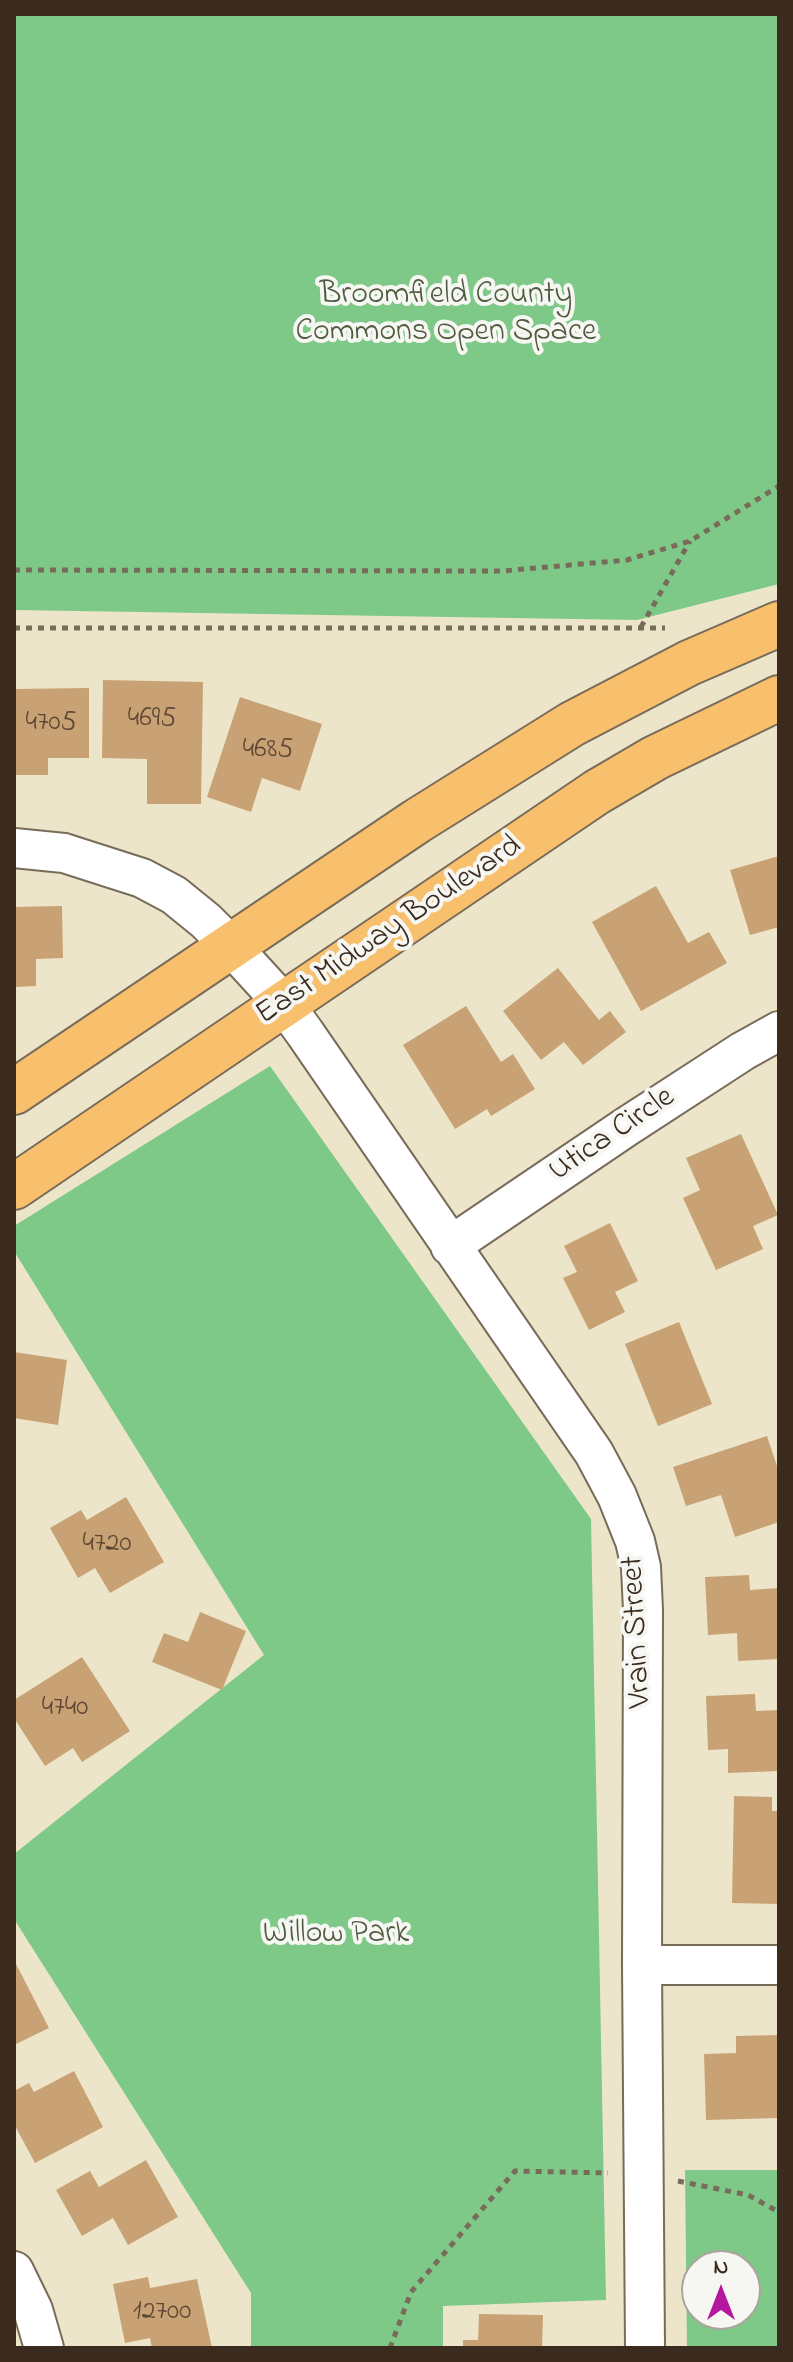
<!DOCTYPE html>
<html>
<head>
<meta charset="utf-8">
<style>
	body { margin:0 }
	#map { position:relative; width:793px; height:2362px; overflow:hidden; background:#ece5c9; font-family:"Indie Flower",sans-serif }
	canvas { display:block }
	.frame { position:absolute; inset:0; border:16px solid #3b2a1e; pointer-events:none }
	.north { position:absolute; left:681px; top:2250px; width:80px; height:80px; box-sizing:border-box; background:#f6f6f2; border:2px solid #aba49d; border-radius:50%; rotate:0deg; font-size:22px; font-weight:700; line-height:32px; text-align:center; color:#3b2a1e }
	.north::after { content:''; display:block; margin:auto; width:28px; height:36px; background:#b5179e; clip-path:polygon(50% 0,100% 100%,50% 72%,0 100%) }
</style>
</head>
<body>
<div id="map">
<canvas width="793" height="2362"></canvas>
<div class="frame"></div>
<div class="north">N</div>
</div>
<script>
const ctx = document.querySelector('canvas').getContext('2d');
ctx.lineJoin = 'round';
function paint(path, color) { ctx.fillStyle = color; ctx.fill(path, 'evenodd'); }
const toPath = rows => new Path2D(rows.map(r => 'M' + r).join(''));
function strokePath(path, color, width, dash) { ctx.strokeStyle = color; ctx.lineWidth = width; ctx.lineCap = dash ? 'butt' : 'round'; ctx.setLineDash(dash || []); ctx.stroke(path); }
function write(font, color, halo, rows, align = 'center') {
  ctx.font = font + ' "Indie Flower",sans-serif'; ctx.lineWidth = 8; ctx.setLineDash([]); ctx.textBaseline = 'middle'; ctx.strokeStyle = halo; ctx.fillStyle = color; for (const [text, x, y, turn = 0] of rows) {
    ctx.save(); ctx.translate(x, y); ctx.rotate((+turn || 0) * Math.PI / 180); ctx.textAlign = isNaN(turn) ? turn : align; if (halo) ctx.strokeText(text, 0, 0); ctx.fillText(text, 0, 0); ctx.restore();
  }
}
paint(toPath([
	[14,14,779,14,779,584,637,620,14,610],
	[270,1066,591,1519,606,2300,443,2306,443,2348,251,2348,251,2293,14,1919,14,1854,264,1655,14,1251,14,1226],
	[685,2170,779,2170,779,2348,687,2348],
	[745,2266,745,2314,697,2314,697,2266]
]), '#7ec987');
paint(toPath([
	[103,680,203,682,201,804,147,804,147,759,102,758],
	[89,688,89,758,48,758,48,775,14,775,14,689],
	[240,697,322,724,300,791,262,778,251,812,207,797],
	[779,856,779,927,750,935,730,870],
	[656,886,688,943,709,932,727,963,641,1011,592,922],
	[62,906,63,958,36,959,36,986,14,987,14,907],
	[558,968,599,1020,610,1011,626,1032,583,1065,564,1042,541,1060,503,1011],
	[466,1006,501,1062,513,1054,535,1089,491,1116,487,1109,455,1129,403,1045],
	[741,1134,778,1215,753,1226,763,1249,716,1270,683,1198,700,1190,686,1158],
	[610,1223,638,1281,615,1292,625,1312,589,1330,563,1278,577,1272,564,1246],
	[679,1322,712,1404,658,1426,625,1344],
	[14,1352,67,1360,58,1425,14,1418],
	[767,1436,779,1472,779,1522,735,1537,721,1495,686,1506,673,1467],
	[126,1497,164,1562,110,1593,95,1568,78,1578,50,1528,81,1510,87,1520],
	[749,1575,750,1590,779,1588,779,1659,738,1661,737,1633,708,1635,705,1577],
	[200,1612,246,1631,222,1690,152,1662,164,1633,188,1642],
	[82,1657,130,1731,82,1762,73,1748,45,1766,14,1718,14,1700],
	[755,1694,756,1711,779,1710,779,1771,728,1773,728,1749,708,1750,706,1696],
	[734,1796,772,1797,772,1811,779,1811,779,1904,732,1903],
	[14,1960,49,2028,14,2045],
	[779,2035,779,2118,706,2120,704,2054,736,2053,736,2036],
	[74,2071,103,2127,35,2163,14,2124,14,2091,29,2083,34,2092],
	[146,2160,178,2217,128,2245,113,2218,82,2236,56,2190,90,2171,99,2187],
	[148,2277,150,2288,197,2279,212,2348,152,2348,150,2338,125,2343,113,2284],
	[479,2314,543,2315,542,2348,463,2348,463,2340,478,2340]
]), '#c8a274');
const minor = toPath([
	[14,848,64,853,142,878,174,895,206,921,231,946,284,1004,305,1033,594,1453,617,1496,635,1541,641,1567,643,1610,642,1965,645,2348],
	[450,1246,626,1127,743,1051,779,1031],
	[642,1965,779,1965],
	[14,2271,33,2310,44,2348]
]);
const major = toPath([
	[14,1092,417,821,572,724,689,663,779,624],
	[14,1187,597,792,655,758,779,698]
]);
strokePath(minor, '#796b5a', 42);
strokePath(major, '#796b5a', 48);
strokePath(toPath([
	[14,570,502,571,627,560,690,541,779,486],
	[641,627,690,541],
	[14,628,665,628],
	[678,2181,748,2195,779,2212],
	[390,2348,411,2292,515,2171,608,2173]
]), '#796b5a', 5, [6, 6]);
strokePath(minor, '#fff', 38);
strokePath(major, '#f8bf6c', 44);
write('28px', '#5e4834', null, [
	["4695",152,720],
	["4705",51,724],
	["4685",268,751],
	["4720",107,1545],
	["4740",65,1709],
	["12700",162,2313]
]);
write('32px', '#4f5a3e', '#f6f6f2', [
	["Broomfield County",446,297],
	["Commons Open Space",446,334],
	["Willow Park",336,1936]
]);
write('32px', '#3b2a1e', '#f6f6f2', [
	["East Midway Boulevard",390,932,-34],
	["Utica Circle",613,1136,-34],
	["Vrain Street",639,1632,-93]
]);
</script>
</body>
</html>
